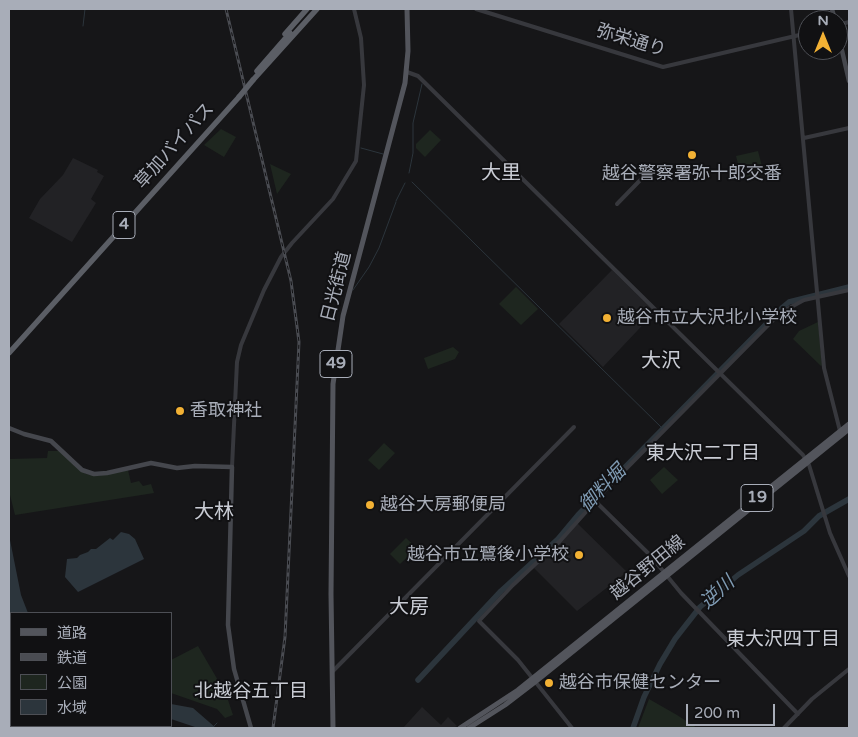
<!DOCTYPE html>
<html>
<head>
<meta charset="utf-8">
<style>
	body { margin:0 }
	#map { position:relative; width:858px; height:737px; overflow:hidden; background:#161618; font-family:"Varela Round","Noto Sans JP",sans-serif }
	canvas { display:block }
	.frame { position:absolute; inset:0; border:10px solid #a8adb8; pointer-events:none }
	.legend { position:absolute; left:10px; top:612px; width:162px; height:115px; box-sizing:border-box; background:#111113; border:1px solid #4d4f55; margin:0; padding:6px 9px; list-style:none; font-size:15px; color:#a8adb8 }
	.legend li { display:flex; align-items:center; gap:10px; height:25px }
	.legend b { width:25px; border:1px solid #4d4f55 }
	.north { position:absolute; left:798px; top:10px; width:50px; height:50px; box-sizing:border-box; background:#111113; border:1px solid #4d4f55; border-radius:50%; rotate:0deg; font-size:14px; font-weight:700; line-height:20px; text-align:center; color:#a8adb8 }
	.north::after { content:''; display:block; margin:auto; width:18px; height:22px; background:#f2b134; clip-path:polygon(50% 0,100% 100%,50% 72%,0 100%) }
	.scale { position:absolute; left:686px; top:704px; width:89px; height:22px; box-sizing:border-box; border:2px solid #a8adb8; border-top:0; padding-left:6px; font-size:15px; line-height:18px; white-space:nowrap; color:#a8adb8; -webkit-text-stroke:4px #111113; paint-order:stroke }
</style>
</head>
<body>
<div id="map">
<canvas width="858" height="737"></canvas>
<div class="frame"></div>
<ul class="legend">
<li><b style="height:6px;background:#53555c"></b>道路</li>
<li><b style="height:6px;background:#4a4c52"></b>鉄道</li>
<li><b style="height:14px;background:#1e261f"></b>公園</li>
<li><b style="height:14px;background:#2c353c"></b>水域</li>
</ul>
<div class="north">N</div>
<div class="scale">200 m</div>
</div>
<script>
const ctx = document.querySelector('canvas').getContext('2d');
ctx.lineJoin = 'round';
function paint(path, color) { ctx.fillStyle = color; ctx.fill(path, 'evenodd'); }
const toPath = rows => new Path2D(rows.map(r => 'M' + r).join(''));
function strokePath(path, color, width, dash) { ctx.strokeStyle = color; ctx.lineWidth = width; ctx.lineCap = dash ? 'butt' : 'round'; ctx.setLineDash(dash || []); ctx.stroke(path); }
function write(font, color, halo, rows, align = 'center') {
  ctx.font = font + ' "Varela Round","Noto Sans JP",sans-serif'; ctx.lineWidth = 4; ctx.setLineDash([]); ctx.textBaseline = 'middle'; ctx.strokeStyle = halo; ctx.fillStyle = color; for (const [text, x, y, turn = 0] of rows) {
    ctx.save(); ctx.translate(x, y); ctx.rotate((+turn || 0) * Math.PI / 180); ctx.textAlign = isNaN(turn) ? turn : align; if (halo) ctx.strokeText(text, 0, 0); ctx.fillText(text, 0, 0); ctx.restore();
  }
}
paint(toPath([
	[73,158,98,170,97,172,104,176,91,199,96,203,72,242,29,218,40,199,63,175],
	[612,270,655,312,603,367,559,324],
	[577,523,627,572,577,611,534,568],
	[422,707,441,725,448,717,457,726,453,728,403,728]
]), '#222225');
paint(toPath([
	[221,129,236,137,224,157,204,145],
	[430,130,441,140,425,157,416,148,416,144],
	[758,151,764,174,742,180,736,156],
	[270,164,291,174,277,194],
	[516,287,538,309,521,325,499,304],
	[818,322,822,365,821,366,793,339,799,331],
	[453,347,459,352,455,359,428,369,424,358],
	[384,443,395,453,379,470,368,460],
	[48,451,59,451,86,474,97,476,128,470,131,483,139,481,143,486,151,484,154,493,15,515,9,491,9,459,47,458],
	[664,467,678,480,662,494,650,480],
	[406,538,417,548,400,564,390,554],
	[198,646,226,694,233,715,225,718,217,709,171,693,171,660],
	[649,699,677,715,697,728,638,728]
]), '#1e261f');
paint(toPath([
	[121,532,129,534,135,539,144,559,78,592,65,577,67,559,77,558,80,555,88,552,91,549,96,549,110,538,113,540],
	[9,535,21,595,28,613,11,613,11,616,9,610],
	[171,704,193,708,216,728,198,728,171,719]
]), '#2c353c');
strokePath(toPath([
	[83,26,85,9],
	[361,148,383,154],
	[409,173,413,153,413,123,422,84],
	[412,182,662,428],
	[396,201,405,183],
	[353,290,369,267,379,248,396,202],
	[212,728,217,723]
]), '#2c353c', 1);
strokePath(toPath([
	[418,680,501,591,558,539,578,515,783,307,789,302,849,287],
	[633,728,644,697,660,664,675,639,700,607,738,575,804,531,819,516,849,499]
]), '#2c353c', 5.5);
strokePath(toPath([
	[476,9,663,67,808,33],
	[791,9,824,368,840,431],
	[838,25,849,22],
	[407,72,418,76,803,455,809,465,830,533,849,576],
	[804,138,849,128],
	[617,204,652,168],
	[232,467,237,362,241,345,264,290,281,257,292,243,333,199,356,161,364,85,361,38,354,9],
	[595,501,650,555,681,593,798,714],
	[332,672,574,427],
	[572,728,518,660,479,621,513,585,560,541,610,485,780,313,804,300,849,290],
	[784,728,812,699,849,669]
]), '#37383d', 4);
strokePath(toPath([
	[832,9,835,20],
	[838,33,849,81],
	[9,428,24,434,51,441,82,470,94,474,107,473,151,463,177,468,195,466,232,467,228,625,234,669,251,728]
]), '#45474d', 4.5);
strokePath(toPath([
	[333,728,331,594,333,384,343,316,405,83,408,51,407,9],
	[460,728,518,690,849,424],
	[469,728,505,705,535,682,849,429]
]), '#53555c', 5);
strokePath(toPath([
	[285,34,307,9],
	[257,71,290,33],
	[253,80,317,9],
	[9,353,239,97]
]), '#5b5e65', 5.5);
const rail = toPath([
	[226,9,291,281,299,342,285,637,273,728]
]);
strokePath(rail, '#4a4c52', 3);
strokePath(rail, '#111113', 1, [4]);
strokePath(toPath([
	[239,97,253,80]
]), '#5b5e65', 5.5);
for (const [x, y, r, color] of [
	[692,155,5,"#f2b134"],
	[607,318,5,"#f2b134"],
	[180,411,5,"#f2b134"],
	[370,505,5,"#f2b134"],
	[579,555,5,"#f2b134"],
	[549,683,5,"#f2b134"]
]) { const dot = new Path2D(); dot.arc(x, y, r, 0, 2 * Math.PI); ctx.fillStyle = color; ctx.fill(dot); strokePath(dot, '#111113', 2); }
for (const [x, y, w] of [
	[124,225,22],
	[336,364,32],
	[757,498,32]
]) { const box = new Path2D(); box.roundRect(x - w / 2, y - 13.5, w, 27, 4); ctx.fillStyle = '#111113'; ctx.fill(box); strokePath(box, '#a8adb8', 1); }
write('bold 16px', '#a8adb8', null, [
	["4",124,225],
	["49",336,364],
	["19",757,498]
]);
write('18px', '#a8adb8', '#111113', [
	["弥栄通り",631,41,17],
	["草加バイパス",175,146,-48],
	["日光街道",337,287,-76],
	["越谷野田線",648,568,-39]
]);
write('18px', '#a8adb8', '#111113', [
	["越谷警察署弥十郎交番",692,174,"center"],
	["越谷市立大沢北小学校",617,318],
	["香取神社",190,411],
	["越谷大房郵便局",380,505],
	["越谷市立鷺後小学校",569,555,"right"],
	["越谷市保健センター",559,683]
], 'left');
write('19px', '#c9ccd4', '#111113', [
	["東大沢二丁目",703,454],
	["東大沢四丁目",783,640],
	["北越谷五丁目",251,692]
]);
write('italic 19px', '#7f9bb3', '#111113', [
	["御料堀",603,489,-46],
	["逆川",718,593,-42]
]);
write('20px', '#c9ccd4', '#111113', [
	["大里",501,174],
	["大沢",661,362],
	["大林",214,513],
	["大房",409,608]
]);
</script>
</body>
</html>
